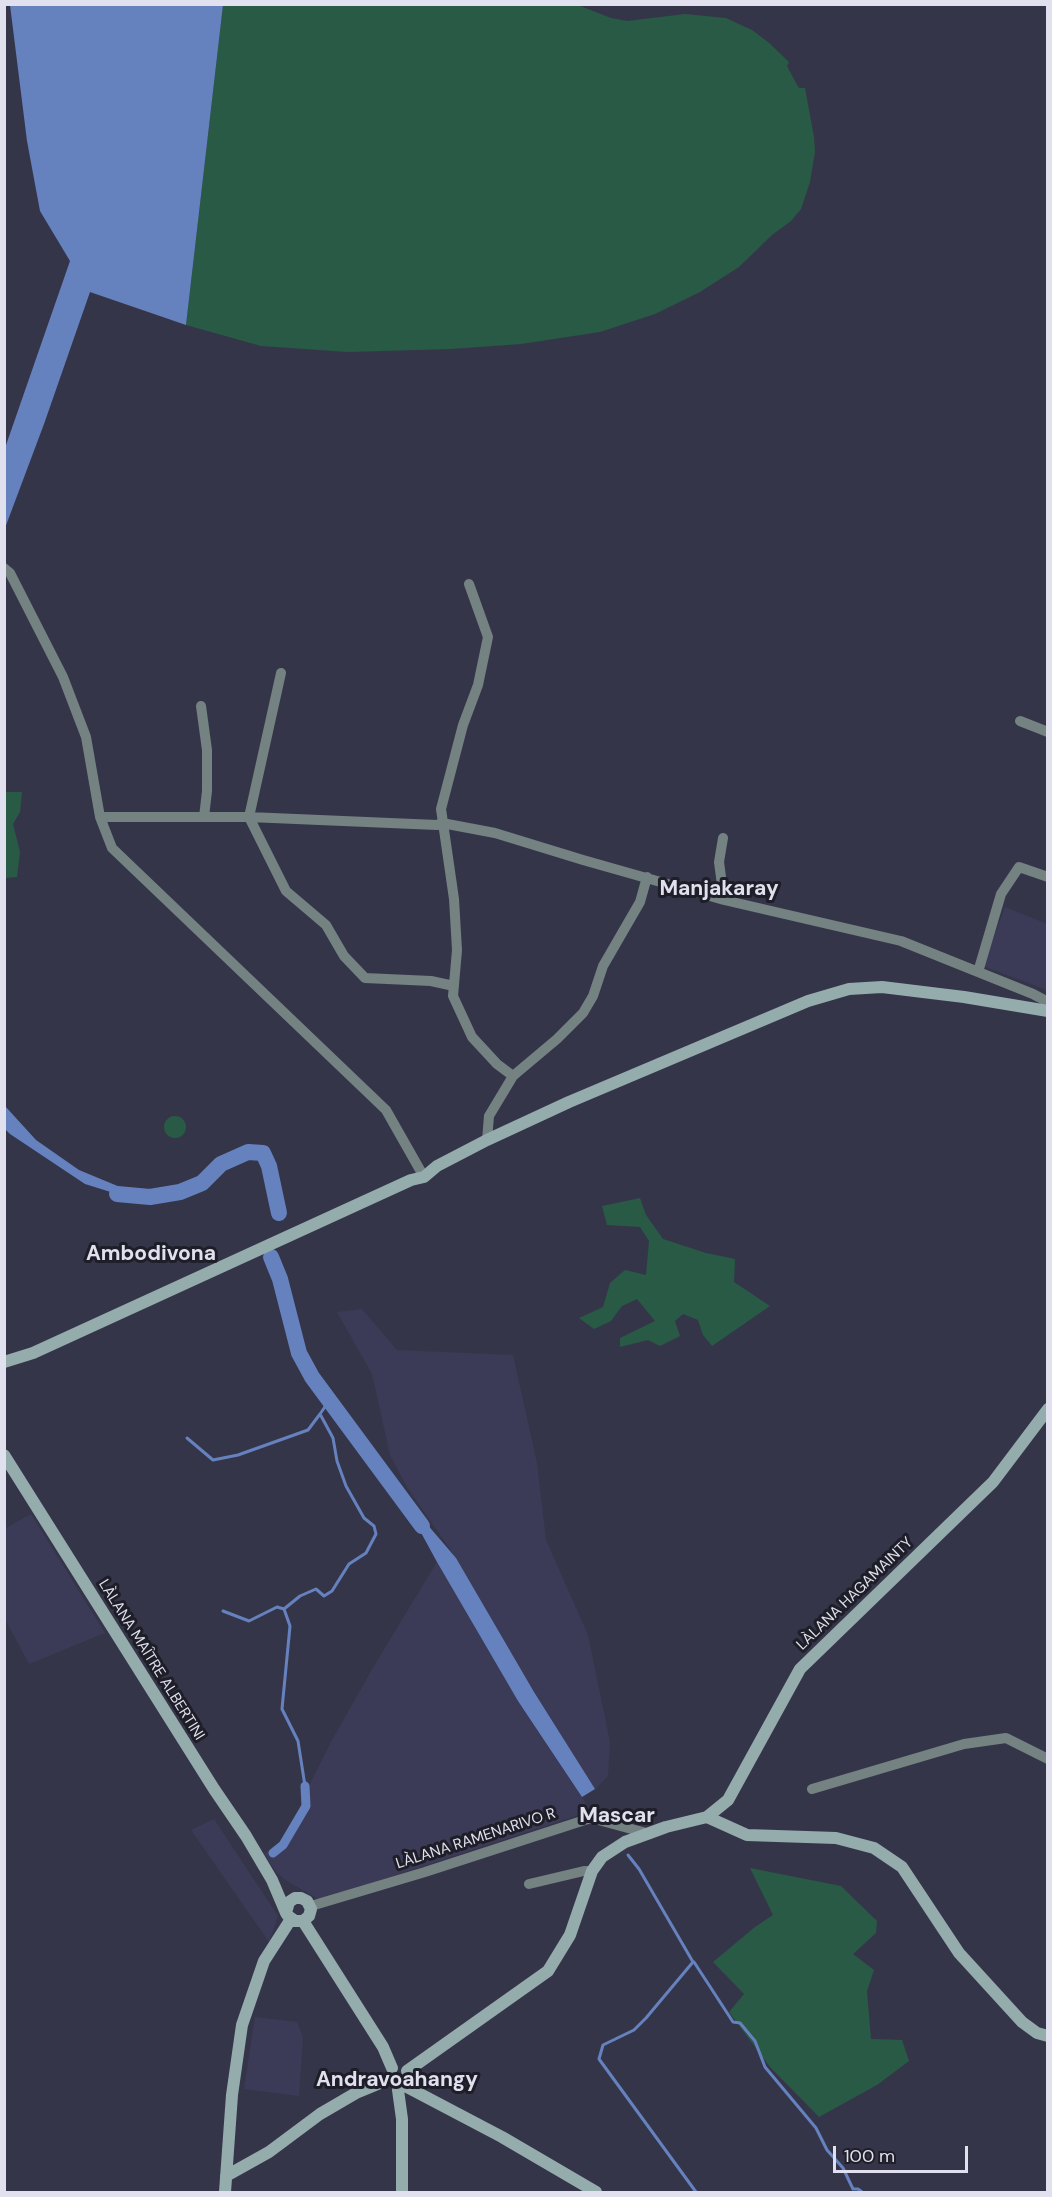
<!DOCTYPE html>
<html>
<head>
<meta charset="utf-8">
<style>
	body { margin:0 }
	#map { position:relative; width:1052px; height:2197px; overflow:hidden; background:#35354a; font-family:"DM Sans",sans-serif }
	canvas { display:block }
	.frame { position:absolute; inset:0; border:6px solid #e0e0ee; pointer-events:none }
	.scale { position:absolute; left:833px; top:2146px; width:135px; height:27px; box-sizing:border-box; border:3px solid #e0e0ee; border-top:0; padding-left:8px; font-size:18px; line-height:21px; white-space:nowrap; color:#e0e0ee; -webkit-text-stroke:4px #1e1e28; paint-order:stroke }
</style>
</head>
<body>
<div id="map">
<canvas width="1052" height="2197"></canvas>
<div class="frame"></div>
<div class="scale">100 m</div>
</div>
<script>
const ctx = document.querySelector('canvas').getContext('2d');
ctx.lineJoin = 'round';
function paint(path, color) { ctx.fillStyle = color; ctx.fill(path, 'evenodd'); }
const toPath = rows => new Path2D(rows.map(r => 'M' + r).join(''));
function strokePath(path, color, width, dash) { ctx.strokeStyle = color; ctx.lineWidth = width; ctx.lineCap = dash ? 'butt' : 'round'; ctx.setLineDash(dash || []); ctx.stroke(path); }
function write(font, color, halo, rows, align = 'center') {
  ctx.font = font + ' "DM Sans",sans-serif'; ctx.lineWidth = 6; ctx.setLineDash([]); ctx.textBaseline = 'middle'; ctx.strokeStyle = halo; ctx.fillStyle = color; for (const [text, x, y, turn = 0] of rows) {
    ctx.save(); ctx.translate(x, y); ctx.rotate((+turn || 0) * Math.PI / 180); ctx.textAlign = isNaN(turn) ? turn : align; if (halo) ctx.strokeText(text, 0, 0); ctx.fillText(text, 0, 0); ctx.restore();
  }
}
paint(toPath([
	[1005,907,1047,924,1047,990,983,966],
	[362,1309,397,1350,513,1355,537,1463,546,1540,588,1635,610,1742,608,1776,595,1789,534,1692,456,1558,407,1487,390,1455,372,1374,337,1312],
	[31,1514,105,1633,29,1664,5,1619,4,1529],
	[437,1562,518,1701,591,1811,320,1900,287,1881,276,1872,264,1853,281,1844,302,1806,303,1798,331,1742,374,1666],
	[214,1819,278,1916,269,1942,191,1830],
	[255,2017,297,2022,303,2037,299,2096,244,2089]
]), '#3c3b57');
paint(toPath([
	[575,4,611,18,627,21,685,14,726,18,752,30,768,42,789,62,787,66,796,83,799,88,805,88,814,137,815,152,810,182,801,209,791,221,772,235,739,267,700,292,655,314,600,332,521,344,451,349,348,352,261,346,186,325,223,5],
	[5,792,22,792,20,812,13,824,20,852,17,877,5,878],
	'164 1127a11 11 0 1 1 22 0a11 11 0 1 1-22 0Z',
	[640,1198,646,1215,663,1239,706,1253,735,1259,734,1282,770,1306,712,1346,703,1335,698,1320,683,1314,675,1321,680,1336,660,1346,648,1340,620,1347,620,1338,655,1321,637,1299,622,1306,611,1321,594,1329,579,1318,603,1307,610,1283,625,1270,646,1275,649,1241,640,1227,607,1225,602,1206],
	[750,1868,841,1886,877,1921,876,1933,853,1954,874,1970,867,1991,871,2039,902,2040,909,2061,877,2085,819,2117,770,2067,729,2012,744,1994,713,1962,755,1927,773,1915]
]), '#295a45');
paint(toPath([
	[10,5,223,5,186,325,90,292,44,424,5,528,5,448,70,261,40,211,27,141],
	[5,1106,36,1140,79,1170,120,1187,117,1194,85,1184,10,1134,5,1129],
	[426,1523,456,1558,534,1692,595,1789,582,1797,518,1701,437,1562,419,1529]
]), '#6582bf');
strokePath(toPath([
	[187,1438,213,1460,238,1455,308,1430,320,1414],
	[284,1609,290,1626,282,1709,298,1741,305,1786],
	[223,1611,249,1621,277,1607,284,1609,300,1596,316,1589,324,1596,332,1591,349,1564,366,1553,376,1534,374,1526,364,1518,346,1486,337,1461,333,1438,320,1414,329,1401],
	[628,1855,639,1869,693,1962,646,2018,634,2030,603,2045,599,2059,696,2192],
	[694,1962,733,2022,740,2023,755,2041,765,2067,816,2128,827,2150,843,2168,853,2189,858,2189,862,2192]
]), '#6582bf', 3);
strokePath(toPath([
	[273,1853,283,1845,306,1806,305,1786]
]), '#6582bf', 9);
strokePath(toPath([
	[117,1194,150,1197,180,1192,202,1183,221,1164,248,1152,263,1153,269,1166,279,1213],
	[271,1257,280,1279,299,1353,312,1377,422,1526]
]), '#6582bf', 16);
strokePath(toPath([
	[4,568,10,573,63,677,86,737,100,817,112,848,386,1110,424,1177],
	[469,584,488,637,478,685,463,725,441,809,454,899,457,950,453,996,472,1037,497,1064,513,1076],
	[281,673,249,817,286,891,326,925,344,956,365,978,431,981,454,986],
	[201,706,207,750,207,791,204,817],
	[1020,721,1048,732],
	[100,817,249,817,437,825,442,823,495,833,583,860,724,900,901,941,1033,994,1048,1002],
	[723,838,719,862,724,900],
	[978,972,1001,894,1019,867,1048,877],
	[487,1140,489,1116,513,1076,557,1039,583,1013,593,996,603,966,640,902,647,877],
	[812,1789,964,1744,1006,1738,1048,1759],
	[529,1884,584,1871,592,1871],
	[311,1906,425,1872,591,1818,650,1834]
]), '#748282', 10);
strokePath(toPath([
	[4,1362,33,1353,411,1180,424,1177,437,1166,487,1140,569,1102,808,1001,849,989,882,987,964,997,1048,1011],
	[4,1455,214,1789,246,1836,272,1880,286,1913,288,1916,295,1921,303,1921,309,1916,311,1909,307,1901,301,1898,295,1898,289,1902,286,1913],
	[707,1817,747,1835,836,1838,874,1848,902,1867,959,1953,1022,2022,1037,2033,1048,2036],
	[303,1921,383,2047,392,2068],
	[407,2071,548,1971,570,1935,592,1871,602,1857,625,1842,666,1827,707,1817,728,1800,800,1669,993,1482,1048,1409],
	[405,2086,502,2137,596,2192],
	[398,2090,402,2119,402,2192],
	[226,2176,269,2152,320,2114,356,2093,385,2081],
	[225,2192,232,2095,242,2025,264,1961,291,1919]
]), '#95acac', 12);
write('15px', '#e0e0ee', '#1e1e28', [
	["LÀLANA HAGAMAINTY",855,1594,-44],
	["LÀLANA MAÎTRE ALBERTINI",151,1660,58],
	["LÀLANA RAMENARIVO R",476,1839,-18]
]);
write('bold 21px', '#e0e0ee', '#1e1e28', [
	["Manjakaray",719,889],
	["Ambodivona",151,1254],
	["Mascar",617,1816],
	["Andravoahangy",397,2080]
]);
</script>
</body>
</html>
